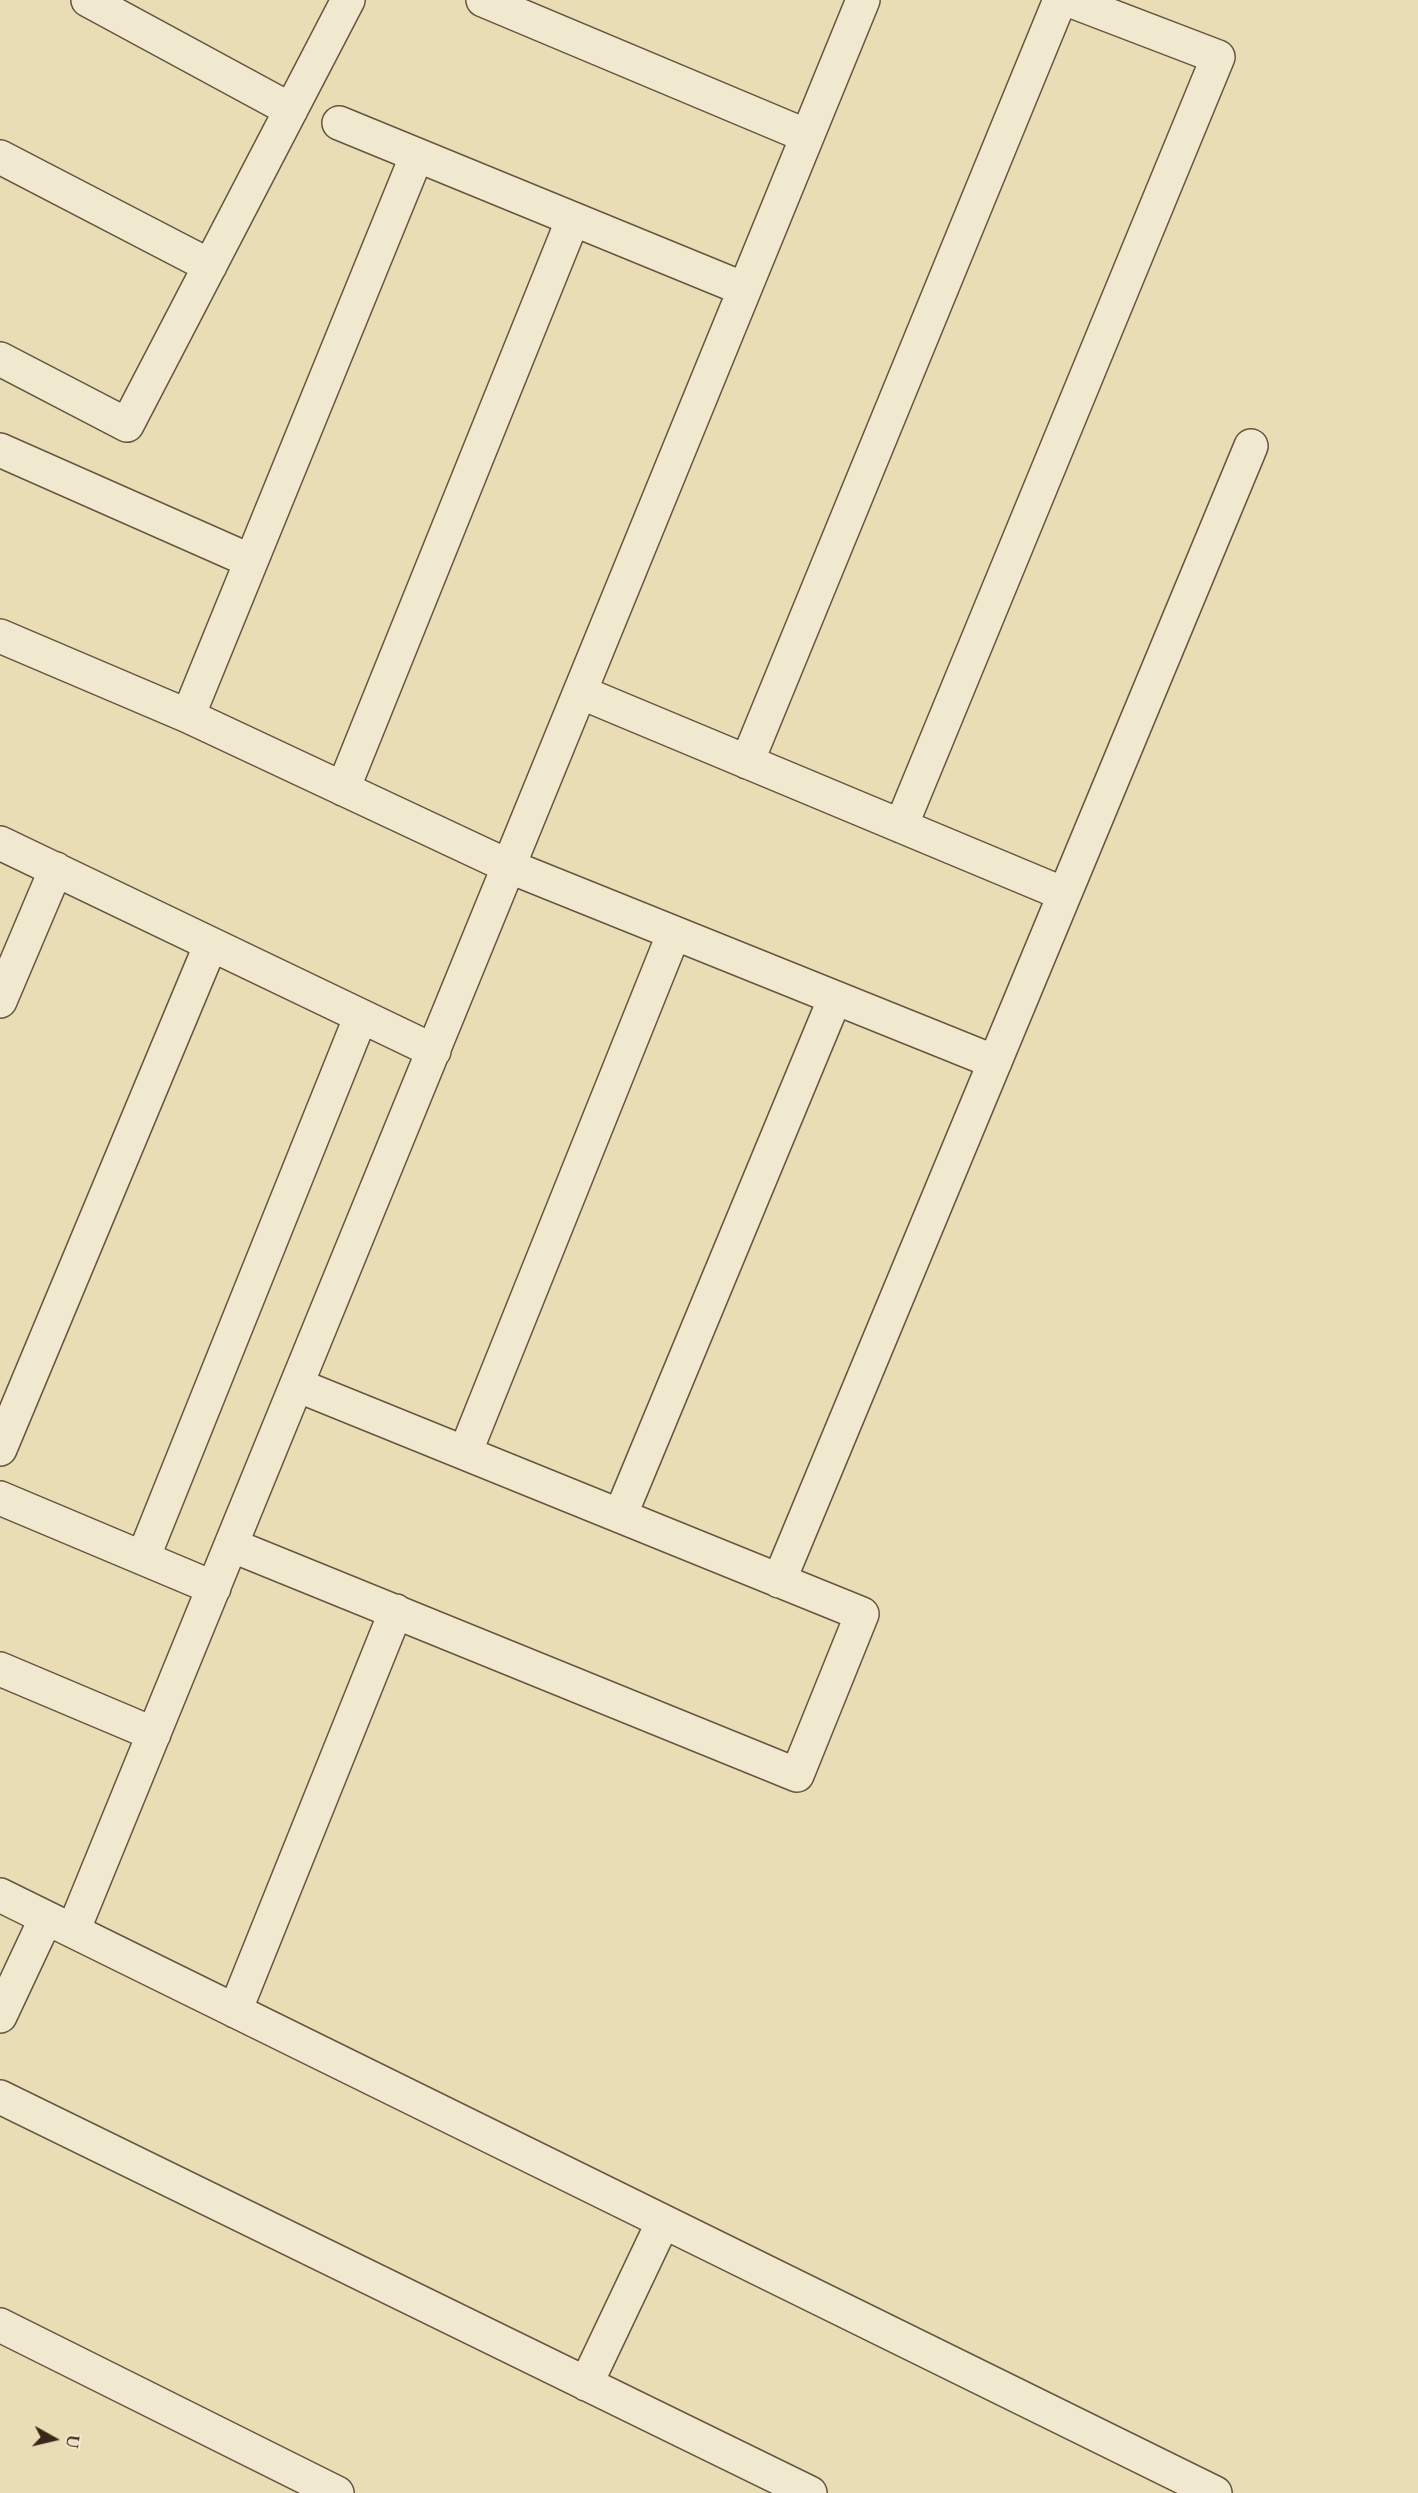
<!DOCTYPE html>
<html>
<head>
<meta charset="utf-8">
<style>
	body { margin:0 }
	#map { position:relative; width:1418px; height:2493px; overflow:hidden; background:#e9ddb5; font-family:Cardo,serif }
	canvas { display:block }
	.north { position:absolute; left:24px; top:2409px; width:60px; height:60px; -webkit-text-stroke:4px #f1e9cf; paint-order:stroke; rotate:98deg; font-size:16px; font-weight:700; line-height:24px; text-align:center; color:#3c2716 }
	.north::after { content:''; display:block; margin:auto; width:21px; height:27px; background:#3c2716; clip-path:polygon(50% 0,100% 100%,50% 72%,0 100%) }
</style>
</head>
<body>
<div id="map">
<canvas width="1418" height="2493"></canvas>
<div class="north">U</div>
</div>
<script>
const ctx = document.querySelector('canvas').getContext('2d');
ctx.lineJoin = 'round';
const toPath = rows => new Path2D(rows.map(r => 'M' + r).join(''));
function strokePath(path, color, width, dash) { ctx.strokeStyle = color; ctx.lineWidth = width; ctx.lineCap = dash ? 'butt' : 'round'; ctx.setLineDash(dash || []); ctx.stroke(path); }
const street = toPath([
	[88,0,291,110],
	[483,0,807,136],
	[339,123,744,289],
	[0,157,210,266],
	[0,359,127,425,348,0],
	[0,450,251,561],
	[0,636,188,716,508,866,995,1062],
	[580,692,1064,894],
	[188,716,417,155],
	[747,762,1060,0],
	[343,789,573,219],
	[901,826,1218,57,1069,0],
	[0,843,434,1051],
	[0,1001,56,869],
	[0,1449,211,944],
	[465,1453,674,933],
	[0,1498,214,1588],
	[620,1516,835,998],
	[231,1545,797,1775,862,1614,297,1385],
	[143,1558,361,1016],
	[779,1581,1251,446],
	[0,1669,154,1734],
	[0,1895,1215,2493],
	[73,1931,863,0],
	[235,2011,396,1611],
	[0,2016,46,1918],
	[0,2097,810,2493],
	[0,2325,337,2493],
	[586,2384,663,2222]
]);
strokePath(street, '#67543e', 36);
strokePath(street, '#f1e9cf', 33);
</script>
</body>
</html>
